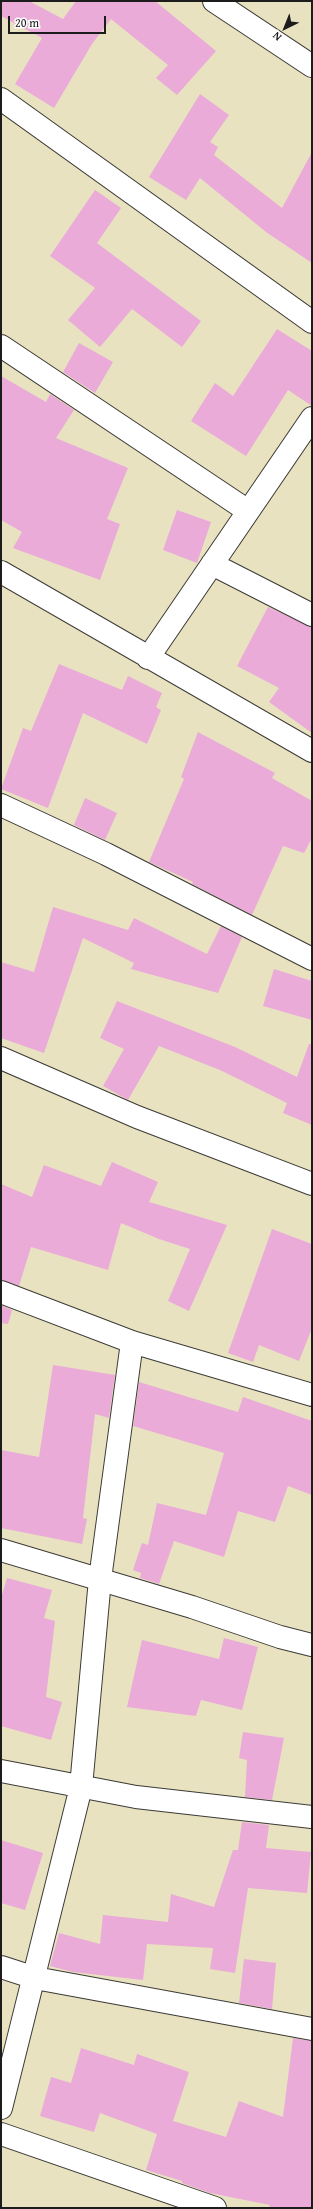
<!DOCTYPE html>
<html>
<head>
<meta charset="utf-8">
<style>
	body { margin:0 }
	#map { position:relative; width:313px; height:2209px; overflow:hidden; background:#e8e2c0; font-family:"Gentium Book Plus",serif }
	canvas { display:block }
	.frame { position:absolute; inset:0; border:2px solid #1c1c1c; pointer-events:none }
	.north { position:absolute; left:265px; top:8px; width:40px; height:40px; -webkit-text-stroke:3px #fff; paint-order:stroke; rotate:223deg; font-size:11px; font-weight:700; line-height:16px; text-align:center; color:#1c1c1c }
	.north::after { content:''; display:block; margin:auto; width:14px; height:18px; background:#1c1c1c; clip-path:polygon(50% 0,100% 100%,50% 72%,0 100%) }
	.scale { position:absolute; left:8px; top:16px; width:98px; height:18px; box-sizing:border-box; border:2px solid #1c1c1c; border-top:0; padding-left:5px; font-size:12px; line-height:14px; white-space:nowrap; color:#1c1c1c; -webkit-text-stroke:3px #fff; paint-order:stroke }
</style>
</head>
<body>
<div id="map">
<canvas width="313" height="2209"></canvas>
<div class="frame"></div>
<div class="north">N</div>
<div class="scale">20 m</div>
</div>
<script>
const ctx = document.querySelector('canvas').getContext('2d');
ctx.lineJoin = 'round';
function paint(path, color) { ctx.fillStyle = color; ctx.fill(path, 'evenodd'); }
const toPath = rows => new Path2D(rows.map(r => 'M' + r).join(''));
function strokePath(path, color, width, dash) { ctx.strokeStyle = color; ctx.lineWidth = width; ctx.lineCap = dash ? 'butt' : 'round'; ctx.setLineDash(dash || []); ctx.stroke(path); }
paint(toPath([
	[1,1,29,1,63,19,76,1,155,1,216,51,177,95,156,78,168,65,111,19,92,44,54,108,15,84,42,38,1,16],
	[200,94,229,115,210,142,218,147,214,155,282,208,312,152,312,263,266,232,200,178,186,200,149,177],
	[95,190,121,208,97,243,201,321,182,347,132,309,100,347,68,320,95,288,50,256],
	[277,329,312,351,312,406,288,390,246,456,191,421,215,383,233,396],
	[79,343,113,362,95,393,63,372],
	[1,376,46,402,50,394,74,410,56,438,128,468,107,519,120,524,100,580,13,548,22,532,1,520],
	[177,510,211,522,197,563,163,550],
	[268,607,312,627,312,733,269,702,279,688,237,666],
	[59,664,122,690,128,676,162,693,156,707,161,710,147,744,83,713,48,808,1,789,23,728,31,731],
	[198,732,275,773,272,778,312,801,312,838,304,853,283,846,252,915,192,884,193,882,149,862,184,779,181,777],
	[85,798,117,813,105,840,74,825],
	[53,907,128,930,134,918,207,954,221,926,242,937,218,993,131,969,134,963,83,938,44,1053,1,1038,1,962,34,972],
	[274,969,312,981,312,1020,263,1006],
	[117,1001,235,1047,297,1077,309,1044,312,1044,312,1125,283,1113,287,1103,220,1070,159,1046,128,1100,103,1086,124,1049,100,1038],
	[112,1162,158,1182,149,1202,227,1225,189,1311,168,1301,190,1249,159,1239,121,1223,108,1270,31,1247,19,1286,1,1280,1,1184,32,1197,44,1165,101,1186],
	[272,1229,312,1244,312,1328,299,1361,259,1345,253,1362,228,1353],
	[1,1305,12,1310,8,1324,1,1323],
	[53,1365,115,1375,109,1418,95,1414,83,1518,87,1519,82,1544,1,1528,1,1450,39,1457],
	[139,1382,238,1412,243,1397,312,1421,312,1495,288,1486,275,1522,238,1511,224,1557,174,1541,159,1584,140,1578,141,1573,133,1570,142,1543,148,1545,157,1503,206,1515,224,1453,133,1426],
	[7,1578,52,1590,44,1618,55,1621,46,1697,62,1702,51,1740,1,1726,1,1598],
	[224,1638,258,1647,242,1710,201,1700,196,1716,127,1707,142,1640,219,1659],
	[243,1732,284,1738,272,1800,245,1797,247,1760,239,1758],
	[242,1822,269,1825,266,1848,311,1852,307,1893,248,1888,235,1973,210,1969,213,1948,147,1944,143,1980,73,1972,50,1966,59,1933,100,1944,103,1915,168,1922,171,1894,214,1907,233,1850,238,1850],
	[1,1840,43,1853,25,1910,1,1903],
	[244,1959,276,1963,272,2009,239,2003],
	[293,2038,312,2041,312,2208,269,2208,270,2205,210,2193,182,2183,182,2181,146,2170,157,2134,100,2113,94,2132,40,2116,51,2077,71,2083,81,2048,134,2065,137,2054,189,2072,173,2121,226,2137,239,2101,283,2117]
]), '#eaabd9');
const minor = toPath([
	[214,1,312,66],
	[1,99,312,322],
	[1,346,248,511],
	[212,564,312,615],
	[1,572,312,751],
	[148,658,312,418],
	[1,805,106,854,312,959],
	[1,1058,137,1117,312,1184],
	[1,1292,132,1342,312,1395],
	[1,1550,192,1607,280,1637,312,1645],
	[1,1771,136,1797,312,1817],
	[1,1967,35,1978,312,2029],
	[1,2108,81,1787,100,1579,132,1342],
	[1,2134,215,2208]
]);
strokePath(minor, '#3b3a35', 24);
strokePath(minor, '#fff', 22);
</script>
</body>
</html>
